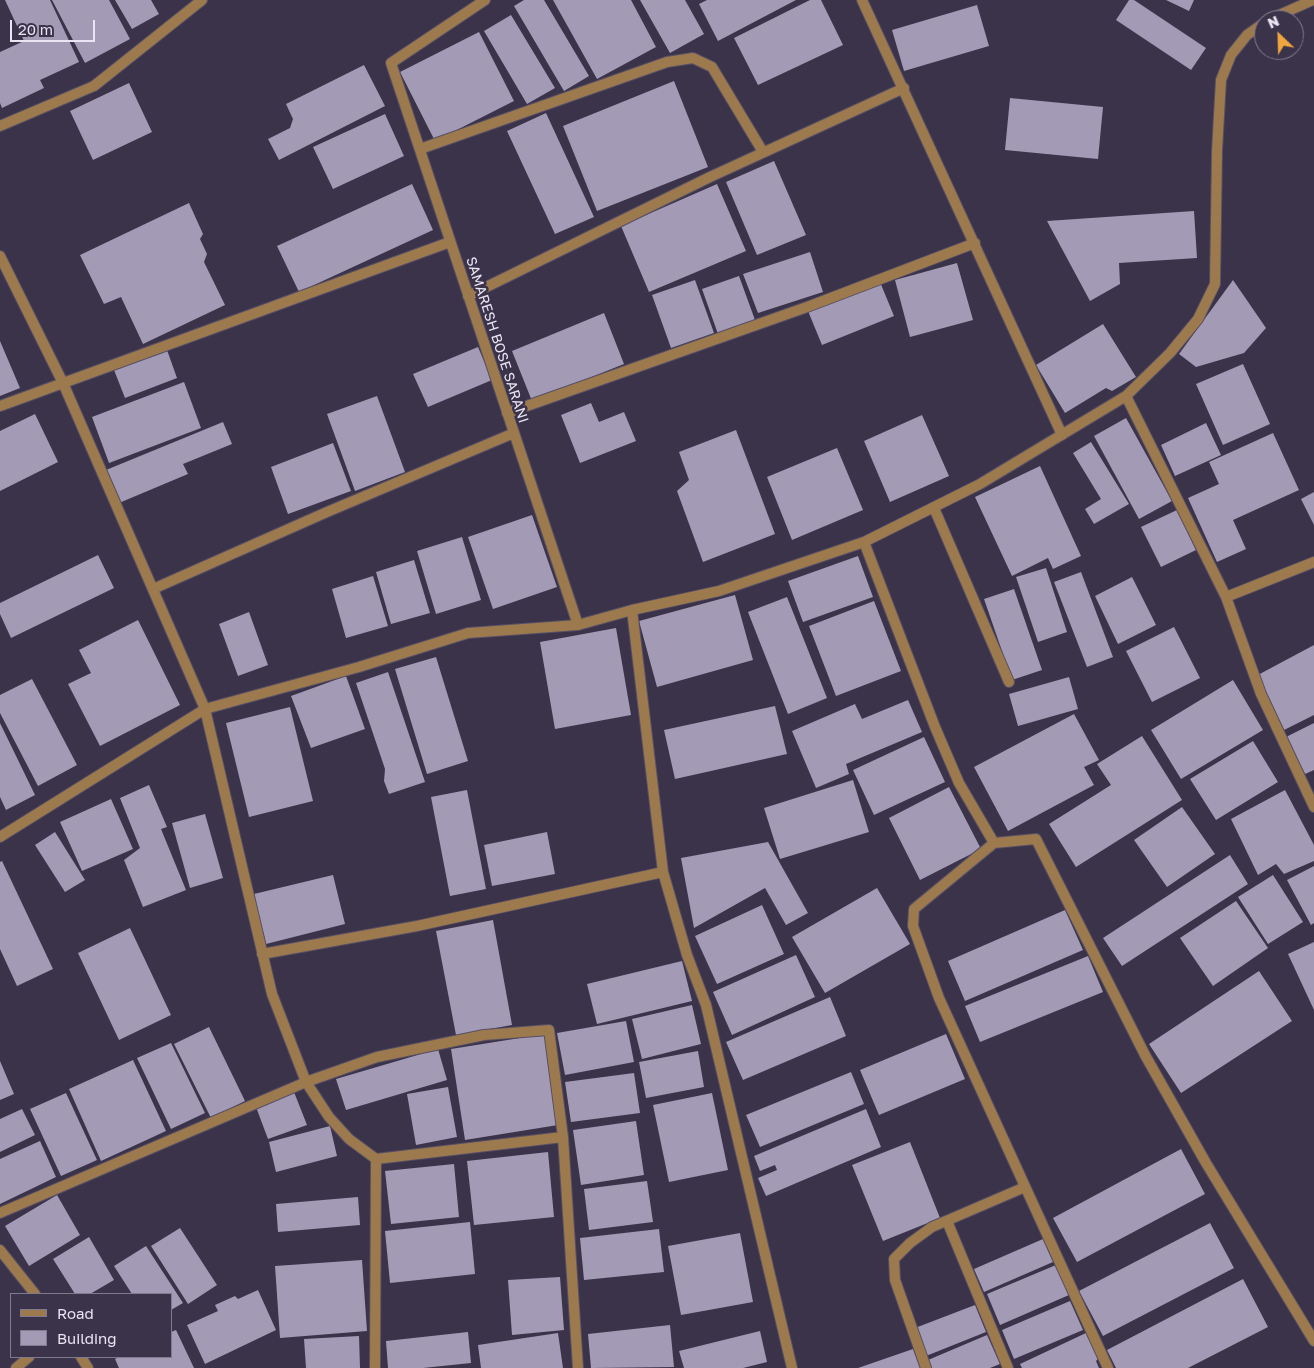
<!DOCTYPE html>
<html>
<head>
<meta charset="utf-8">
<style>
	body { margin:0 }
	#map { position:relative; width:1314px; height:1368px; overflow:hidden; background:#3a334a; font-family:"Golos Text",sans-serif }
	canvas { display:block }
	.legend { position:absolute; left:10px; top:1293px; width:162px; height:65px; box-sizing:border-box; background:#3a334a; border:1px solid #807a8e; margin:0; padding:6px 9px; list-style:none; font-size:15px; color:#e9e5f4 }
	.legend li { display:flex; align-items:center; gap:10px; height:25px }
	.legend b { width:25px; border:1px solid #807a8e }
	.north { position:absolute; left:1254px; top:10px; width:50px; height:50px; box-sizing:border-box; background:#3a334a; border:1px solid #807a8e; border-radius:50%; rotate:336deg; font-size:14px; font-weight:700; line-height:20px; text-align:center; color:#e9e5f4 }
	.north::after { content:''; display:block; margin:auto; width:18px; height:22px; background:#f0a63f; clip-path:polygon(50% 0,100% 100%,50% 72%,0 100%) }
	.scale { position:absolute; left:10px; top:20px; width:85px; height:22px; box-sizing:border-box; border:2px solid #e9e5f4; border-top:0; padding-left:6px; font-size:15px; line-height:18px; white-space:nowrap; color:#e9e5f4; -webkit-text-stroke:4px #3a334a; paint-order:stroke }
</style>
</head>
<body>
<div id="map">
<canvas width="1314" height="1368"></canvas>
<ul class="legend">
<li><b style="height:6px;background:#9d794e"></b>Road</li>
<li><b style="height:14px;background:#a39bb6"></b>Building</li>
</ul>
<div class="north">N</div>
<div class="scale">20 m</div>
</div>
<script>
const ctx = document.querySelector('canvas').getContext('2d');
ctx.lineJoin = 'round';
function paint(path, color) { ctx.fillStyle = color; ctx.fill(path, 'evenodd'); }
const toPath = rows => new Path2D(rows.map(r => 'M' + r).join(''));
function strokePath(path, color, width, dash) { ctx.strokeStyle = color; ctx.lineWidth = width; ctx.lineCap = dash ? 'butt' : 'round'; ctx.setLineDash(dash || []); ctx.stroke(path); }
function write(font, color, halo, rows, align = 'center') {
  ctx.font = font + ' "Golos Text",sans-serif'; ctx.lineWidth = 5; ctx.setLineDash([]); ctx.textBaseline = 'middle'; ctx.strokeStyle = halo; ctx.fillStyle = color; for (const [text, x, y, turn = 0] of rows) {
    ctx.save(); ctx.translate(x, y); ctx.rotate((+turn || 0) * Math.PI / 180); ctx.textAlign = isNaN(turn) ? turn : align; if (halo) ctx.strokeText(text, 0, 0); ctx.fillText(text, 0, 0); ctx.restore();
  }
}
paint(toPath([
	[5,0,50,0,79,62,40,80,44,88,2,108,0,103,0,52,24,41],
	[52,0,109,0,130,39,85,63],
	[115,0,151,0,159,14,132,29],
	[524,0,544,0,589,76,564,91,514,6],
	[553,0,631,0,656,47,597,79],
	[640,0,685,0,704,34,670,53],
	[707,0,796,0,718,41,699,4],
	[810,0,821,0,843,45,758,85,734,38],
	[1129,0,1134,0,1206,48,1191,70,1116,20],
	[1166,0,1194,0,1189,11],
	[977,5,989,46,904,71,892,30],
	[511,15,555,88,527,104,484,31],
	[479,32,514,101,435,141,400,72],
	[364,65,385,106,279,160,268,139,290,128,293,119,286,104],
	[674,81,708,167,597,211,563,126],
	[129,83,152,132,93,160,70,111],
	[1010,98,1103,107,1098,159,1005,150],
	[546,113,594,217,555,234,507,131],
	[385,114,404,156,333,189,313,147],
	[774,161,806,235,757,255,726,182],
	[412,184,433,230,299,292,277,246],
	[717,184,746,251,649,292,621,226],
	[189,203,203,234,200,239,207,254,204,262,225,305,143,344,121,297,104,304,80,255],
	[1194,211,1197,258,1119,263,1120,284,1090,301,1047,221],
	[810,252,823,292,758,313,743,274],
	[957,263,973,320,910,337,895,280],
	[739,276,755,320,718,334,702,289],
	[695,280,714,333,671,348,652,295],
	[1233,280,1266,328,1244,353,1196,367,1179,354],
	[880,282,894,316,822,345,808,311],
	[604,313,624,364,532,401,512,351],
	[1103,324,1136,377,1112,391,1106,388,1065,413,1036,365],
	[0,341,20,388,0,396],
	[478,347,492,380,428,407,413,374],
	[167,350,177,378,125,398,114,370],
	[1243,364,1270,424,1223,445,1196,384],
	[184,382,201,428,109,463,92,417],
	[377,396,405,472,355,491,327,414],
	[591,403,599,422,624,412,636,441,580,463,561,415],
	[35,414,58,462,0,491,0,431],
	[922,415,949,476,890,502,864,441],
	[1126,418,1172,501,1139,519,1094,436],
	[223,422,232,444,183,464,188,474,119,503,106,470],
	[1206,423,1221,455,1175,476,1161,445],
	[736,430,775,534,703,562,677,491,689,480,679,452],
	[1273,433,1299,490,1233,520,1246,549,1217,562,1188,498,1219,484,1209,462],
	[1091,442,1129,504,1094,524,1085,509,1101,499,1073,453],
	[333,443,351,491,288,514,271,467],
	[837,448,863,510,792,540,767,477],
	[1040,466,1081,556,1053,569,1048,558,1012,576,975,497],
	[1314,492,1314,525,1301,499],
	[1177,510,1196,550,1161,567,1141,527],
	[532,515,557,587,493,609,468,537],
	[462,537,481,600,436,614,417,551],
	[98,555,114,588,11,638,0,614,0,603],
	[858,556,873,597,803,622,788,581],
	[414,560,430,613,391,624,376,572],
	[1046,568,1067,632,1038,642,1016,577],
	[1081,572,1113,657,1087,667,1054,582],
	[373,576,388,626,346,638,332,589],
	[1132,577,1156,625,1118,644,1095,596],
	[1014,589,1042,670,1012,680,984,599],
	[735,595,753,660,657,687,639,621],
	[787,597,827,698,788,714,748,612],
	[874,601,901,671,836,696,809,626],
	[249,612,268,665,238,676,219,624],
	[138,620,180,705,100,746,68,684,91,673,79,650],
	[1174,627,1200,678,1152,702,1126,651],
	[616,628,631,715,555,729,540,642],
	[1314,645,1314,715,1284,730,1256,676],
	[436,657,468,761,427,774,395,669],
	[388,672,425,782,389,794,384,781,385,769,356,683],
	[346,676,365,729,311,748,291,696],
	[1069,677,1078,709,1018,726,1009,694],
	[32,679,77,765,38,786,0,713,0,695],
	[1233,680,1263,730,1181,779,1151,730],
	[908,700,922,732,846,764,849,774,816,788,792,731,855,704,862,719],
	[775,706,787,754,675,779,664,730],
	[290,707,313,801,249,817,226,723],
	[1074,714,1099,760,1084,767,1094,785,1008,831,974,767],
	[0,723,35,795,6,810,0,797],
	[1314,723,1314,770,1305,774,1286,737],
	[1142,736,1182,800,1076,867,1049,824,1111,785,1097,764],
	[924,737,945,782,874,815,853,770],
	[1253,741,1278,782,1216,820,1190,779],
	[853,780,869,832,780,859,764,808],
	[149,785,167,827,161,829,186,890,143,907,124,860,140,848,120,798],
	[949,787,981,849,920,880,889,818],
	[467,790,486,889,450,896,431,797],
	[1285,790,1314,845,1314,861,1284,874,1276,864,1258,875,1231,819],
	[111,799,133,849,82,871,60,822],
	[1182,807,1215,854,1167,887,1134,840],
	[205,814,223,878,190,888,172,823],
	[55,832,85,880,65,892,35,845],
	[547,832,555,874,492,886,484,845],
	[768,842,808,913,786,925,765,888,694,928,681,858],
	[1230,855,1248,884,1122,966,1103,938],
	[2,861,53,969,17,986,0,949,0,862],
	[1314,866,1314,923,1311,925,1287,880],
	[333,875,345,924,266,944,254,894],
	[1273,875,1303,922,1268,944,1238,897],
	[877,888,910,944,825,993,792,937],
	[1236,901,1268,948,1213,986,1180,938],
	[762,905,784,954,717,984,695,936],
	[1065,910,1083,950,965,1001,948,961],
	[493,920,512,1025,456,1035,436,931],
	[130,928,171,1015,119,1040,78,953],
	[1314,942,1314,1010,1288,954],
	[796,955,815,997,732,1035,713,992],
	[1088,956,1103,992,980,1042,965,1006],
	[682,961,692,1001,597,1024,587,984],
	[1259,971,1292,1021,1181,1093,1149,1044],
	[830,997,846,1036,743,1080,726,1042],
	[692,1005,701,1044,642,1059,632,1019],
	[626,1021,634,1062,565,1075,557,1033],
	[209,1027,245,1101,211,1118,174,1044],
	[545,1034,558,1125,465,1140,451,1049],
	[946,1034,965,1079,879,1115,860,1070],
	[171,1043,205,1113,171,1129,137,1058],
	[438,1049,447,1080,346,1110,336,1079],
	[698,1051,704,1087,646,1098,639,1062],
	[133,1060,166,1131,101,1161,69,1089],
	[0,1061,14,1094,0,1100],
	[851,1072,864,1104,760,1147,746,1115],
	[634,1073,640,1113,571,1122,565,1082],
	[448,1087,457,1137,416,1145,407,1094],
	[294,1092,307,1125,268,1139,256,1107],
	[66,1093,97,1160,61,1176,30,1109],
	[712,1093,728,1170,669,1182,653,1105],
	[22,1109,35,1135,0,1152,0,1119],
	[866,1109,881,1147,766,1196,758,1178,777,1170,775,1165,760,1171,754,1156],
	[636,1121,644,1175,581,1185,573,1130],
	[330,1126,337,1156,276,1172,269,1142],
	[40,1141,56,1177,0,1204,0,1159],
	[910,1142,940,1218,883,1241,852,1165],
	[1181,1149,1205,1194,1077,1262,1053,1218],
	[548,1152,554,1217,474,1225,467,1161],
	[454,1164,459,1217,391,1224,385,1171],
	[647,1181,653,1222,589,1230,584,1189],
	[57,1195,80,1235,29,1266,5,1226],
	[358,1197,360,1225,278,1232,276,1204],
	[470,1222,475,1274,390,1283,385,1231],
	[1210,1223,1234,1268,1103,1336,1079,1291],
	[180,1228,217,1285,188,1304,151,1246],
	[659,1229,664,1272,584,1280,580,1238],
	[740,1233,753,1302,681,1315,668,1246],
	[89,1237,114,1280,90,1294,75,1294,53,1259],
	[1043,1239,1053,1262,984,1292,974,1269],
	[146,1246,183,1303,171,1310,171,1294,132,1294,114,1266],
	[362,1260,367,1331,280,1338,275,1266],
	[1056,1265,1069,1295,1000,1325,987,1294],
	[560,1277,564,1330,512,1335,508,1280],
	[1243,1279,1268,1327,1188,1368,1116,1368,1107,1350],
	[258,1290,276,1330,205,1364,187,1325,218,1311,215,1305,235,1296,238,1299],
	[1070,1301,1083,1330,1014,1359,1002,1330],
	[975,1305,986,1332,926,1356,915,1328],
	[670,1325,674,1367,591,1368,588,1334],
	[176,1330,194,1368,119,1368,115,1359,119,1357,171,1357,171,1332],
	[760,1331,767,1362,743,1368,684,1368,679,1351],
	[468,1332,471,1363,423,1368,388,1368,386,1341],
	[558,1333,563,1368,481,1368,478,1345],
	[1086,1333,1098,1359,1096,1361,1099,1368,1022,1368,1020,1364],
	[987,1335,1000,1364,990,1368,932,1368,928,1360],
	[359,1336,360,1368,306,1368,304,1339],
	[913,1349,920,1368,858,1368]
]), '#a39bb6');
const minor = toPath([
	[485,0,391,63,578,625],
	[862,0,1062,435],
	[1268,20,1313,0],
	[0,126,94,86,202,0],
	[420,149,667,62,693,58,712,67,763,152],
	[0,256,63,383,205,709,272,994,306,1082,329,1117,349,1139,376,1159,563,1137,578,1368],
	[468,296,710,177,904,88],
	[1126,396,1226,597,1261,694,1314,807],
	[0,406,450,242],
	[507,413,807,307,975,243],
	[934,508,1009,682],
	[864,542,935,727,959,783,994,843,1036,839,1145,1055,1206,1163,1314,1341],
	[153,589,327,512,514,433],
	[1226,597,1314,562],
	[632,610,663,872,687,955,706,1005,792,1368],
	[0,837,205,709,359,667,468,633,578,625,632,610,719,591,864,542,980,484,1126,396,1170,353,1198,319,1215,284,1217,151,1221,80,1231,55,1247,35,1264,23],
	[994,843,914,909,913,926,939,998,1108,1368],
	[262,954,417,926,663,872],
	[0,1213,306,1082,377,1057,484,1035,549,1030,563,1137],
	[947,1221,1008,1368],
	[0,1250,35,1294],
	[81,1357,88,1368],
	[16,1368,29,1357],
	[375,1368,376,1159],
	[926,1368,895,1280,894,1259,910,1243,932,1227,1025,1187]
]);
strokePath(minor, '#564f65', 12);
strokePath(minor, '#9d794e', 10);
write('14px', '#e9e5f4', '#3a334a', [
	["SAMARESH BOSE SARANI",497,340,72]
]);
</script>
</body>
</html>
